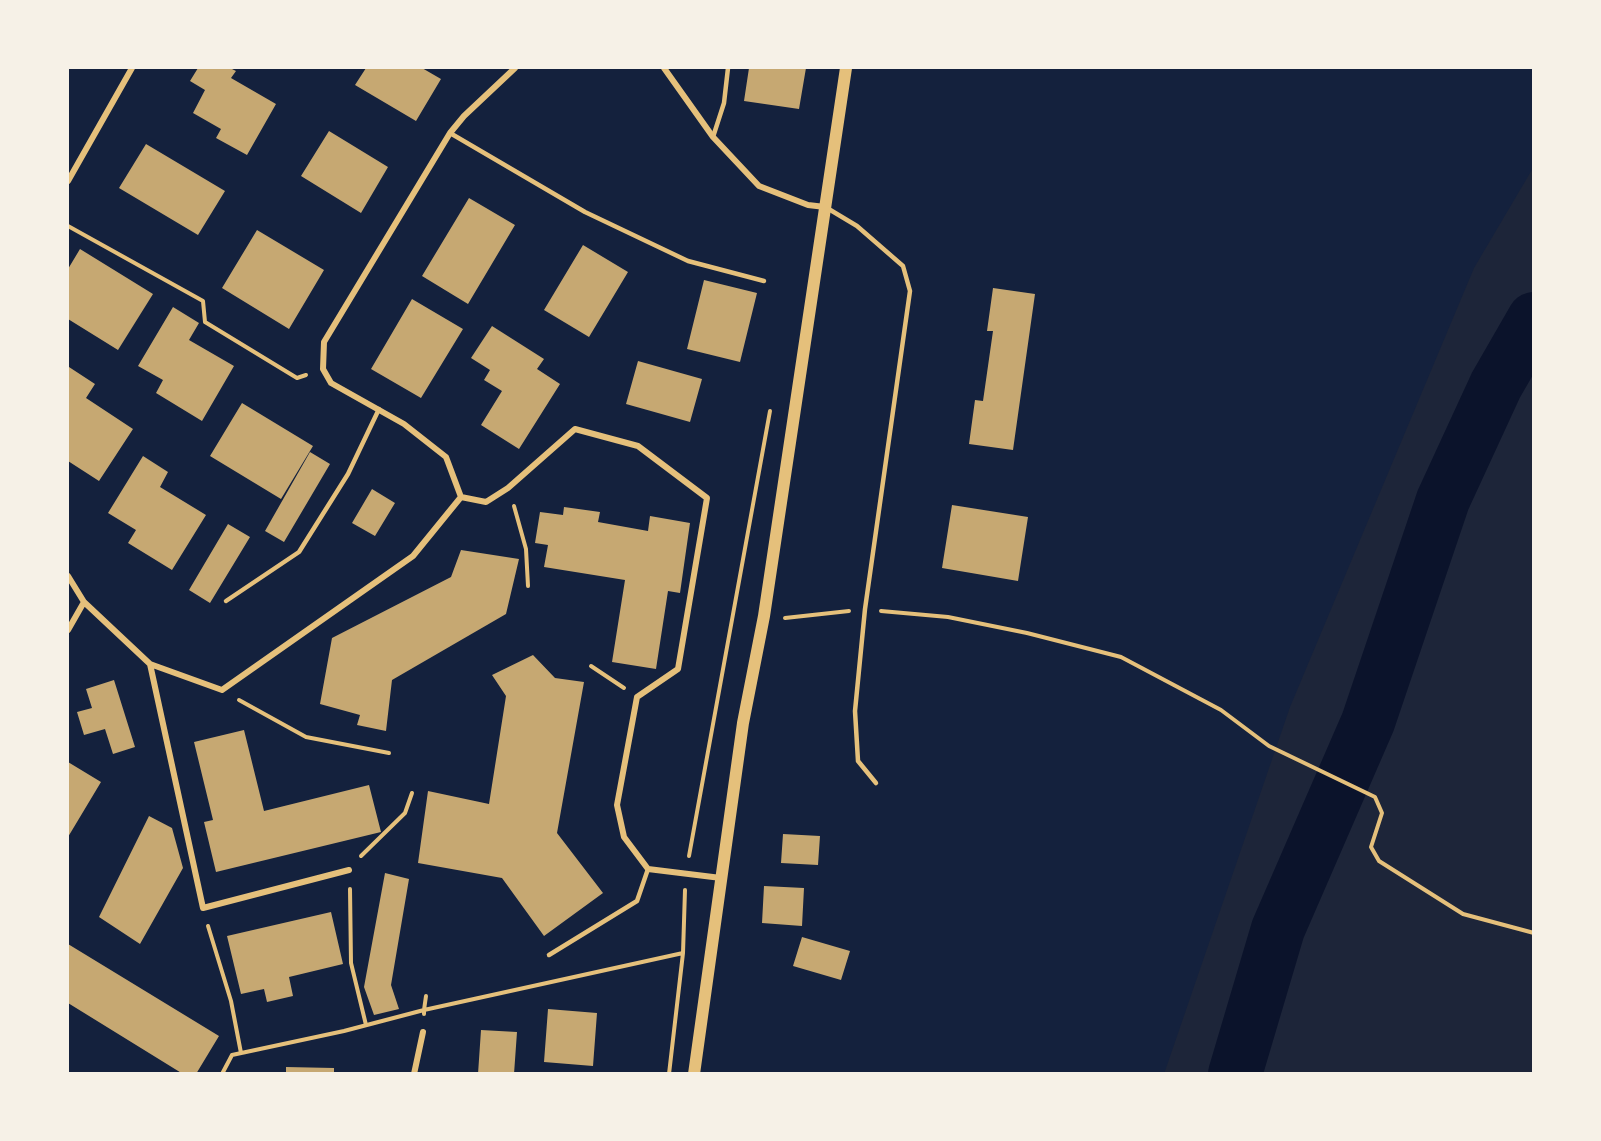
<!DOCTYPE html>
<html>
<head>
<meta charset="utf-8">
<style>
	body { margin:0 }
	#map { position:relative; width:1601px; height:1141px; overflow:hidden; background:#14213d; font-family:Montserrat,sans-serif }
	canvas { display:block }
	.frame { position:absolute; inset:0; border:69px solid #f6f1e7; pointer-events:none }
</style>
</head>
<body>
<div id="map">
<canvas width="1601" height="1141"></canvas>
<div class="frame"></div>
</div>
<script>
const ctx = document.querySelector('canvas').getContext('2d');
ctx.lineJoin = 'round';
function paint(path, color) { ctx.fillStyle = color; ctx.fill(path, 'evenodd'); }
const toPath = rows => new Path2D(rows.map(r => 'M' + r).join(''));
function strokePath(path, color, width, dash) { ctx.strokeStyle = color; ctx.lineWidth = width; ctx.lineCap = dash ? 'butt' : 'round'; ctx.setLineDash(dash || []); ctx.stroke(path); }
paint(toPath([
	[1533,168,1533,1073,1164,1074,1290,707,1474,268]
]), '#1d2539');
strokePath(toPath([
	[1235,1074,1278,929,1368,722,1443,500,1496,385,1534,319]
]), '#0b132b', 54);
paint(toPath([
	[198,68,230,68,236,71,231,78,276,104,247,155,216,138,221,129,193,113,205,90,190,81],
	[366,68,422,68,441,79,416,121,355,85],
	[749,68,806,68,799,109,744,101],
	[329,131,388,167,361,213,301,176],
	[146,144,225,191,198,235,119,188],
	[469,198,515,225,468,304,422,276],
	[257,230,324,270,289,329,222,288],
	[583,245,628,272,589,337,544,310],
	[80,249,153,294,118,350,68,319,68,269],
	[704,280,757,293,740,362,687,349],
	[993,288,1035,294,1013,450,969,444,975,400,983,401,993,331,987,331],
	[412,299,463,329,421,398,371,369],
	[173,307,199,323,189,340,234,366,202,421,156,393,163,380,138,366],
	[492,326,544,359,537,369,560,384,519,449,481,425,502,391,484,380,490,370,471,358],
	[638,361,702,379,690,422,626,404],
	[69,367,95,384,86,398,133,429,99,481,68,461,68,370],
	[242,403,313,446,281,499,210,456],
	[310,452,330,464,284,542,265,531],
	[143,456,168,472,160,487,206,515,172,570,128,543,136,530,108,513],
	[372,489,395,503,375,536,352,523],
	[952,505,1028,517,1018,581,942,568],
	[564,507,600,512,598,522,648,531,650,516,690,523,680,593,668,591,656,669,612,662,625,580,544,567,548,545,535,543,540,512,563,515],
	[228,524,250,537,210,603,189,590],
	[461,550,519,559,506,614,392,680,386,731,357,725,360,715,320,704,332,638,451,577],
	[533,655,555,678,584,682,557,833,603,893,544,936,502,878,418,863,428,791,489,804,506,696,492,675],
	[114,680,135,747,113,754,105,729,84,735,77,712,92,708,86,689],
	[244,730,264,811,369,785,381,832,216,872,204,822,213,820,194,742],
	[68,762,101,782,68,837],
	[149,816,172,828,183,868,140,944,99,917],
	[783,834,820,836,818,865,781,863],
	[385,873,409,879,391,985,399,1009,374,1015,364,987],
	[764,886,804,888,802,926,762,923],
	[331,912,343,964,289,977,293,996,267,1002,264,989,241,994,227,936],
	[802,937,850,951,841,980,793,966],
	[68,944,219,1036,196,1074,183,1074,68,1003],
	[548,1009,597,1013,593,1066,544,1062],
	[481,1030,517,1032,514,1074,478,1074],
	[286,1067,334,1068,334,1074,286,1074]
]), '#c6a872');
strokePath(toPath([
	[68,226,203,301,205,322,297,378,306,375],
	[514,506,526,549,528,586],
	[881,611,948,617,1027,633,1121,657,1221,710,1269,746,1375,797,1382,813,1371,847,1379,861,1463,914,1534,933],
	[785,618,849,611],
	[591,666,624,688],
	[239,700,306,737,389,753],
	[361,856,405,813,412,793],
	[689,856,770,411],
	[350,889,351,963,366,1025],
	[208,926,231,1001,241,1053],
	[424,1014,424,1010,683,953],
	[222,1074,232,1055,344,1031,424,1010,426,996],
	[669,1074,683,953,685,890]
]), '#e5c07b', 4);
strokePath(toPath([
	[450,133,585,212,688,261,764,281],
	[713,137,724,103,728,68],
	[827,208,857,226,903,266,910,291,865,609,855,711,858,761,876,783],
	[226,601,299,552,348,474,379,409],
	[549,955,637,901,648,869]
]), '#e5c07b', 4.5);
strokePath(toPath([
	[664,68,713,137,759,186,808,205,825,207],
	[68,181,132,68],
	[461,497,486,502,508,488,575,429,638,446,707,498,678,669,637,697,617,805,624,837,648,869,721,878],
	[461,497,446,457,404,424,331,383,323,369,324,342,450,133,464,116,515,68],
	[68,576,84,602,68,630],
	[84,602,150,664,222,690,413,556,461,497],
	[150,664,203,908,349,870],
	[414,1074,423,1032]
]), '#e5c07b', 6);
strokePath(toPath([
	[694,1074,743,723,764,616,846,68]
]), '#e5c07b', 12);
</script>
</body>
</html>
